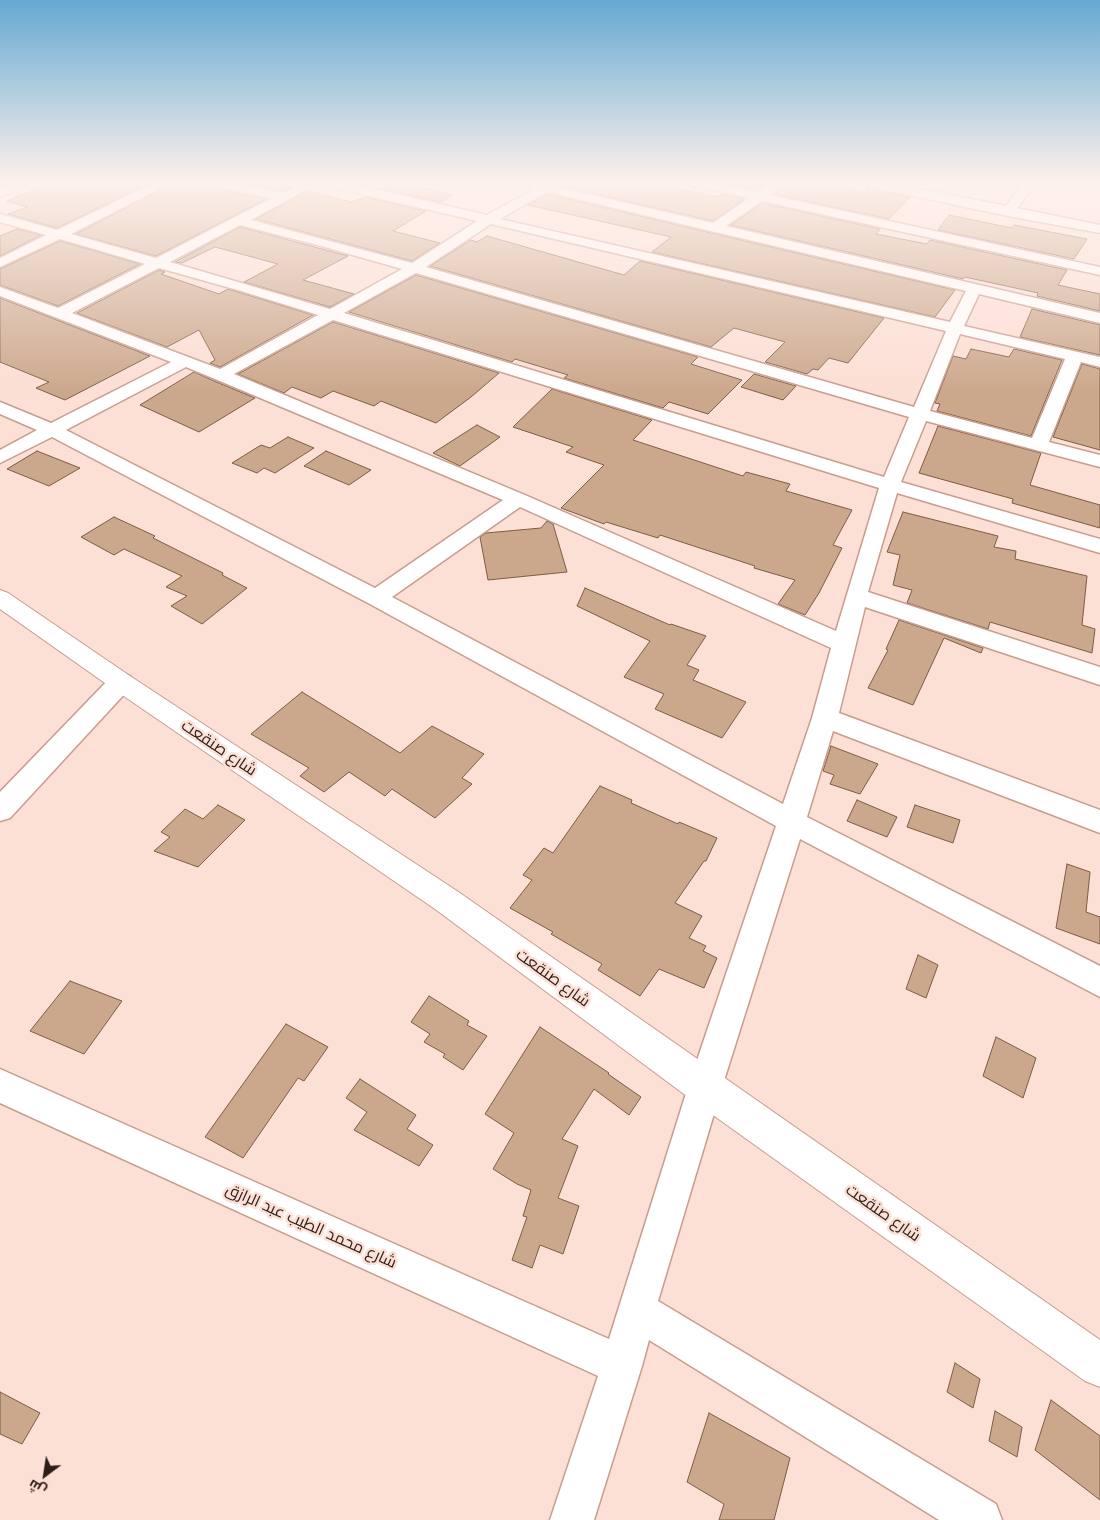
<!DOCTYPE html>
<html>
<head>
<meta charset="utf-8">
<style>
	body { margin:0 }
	#map { position:relative; width:1100px; height:1520px; overflow:hidden; background:#fcdfd5; font-family:Inter,Cairo,sans-serif }
	canvas { display:block }
	.north { position:absolute; left:20px; top:1450px; width:50px; height:50px; -webkit-text-stroke:4px #fcdfd5; paint-order:stroke; rotate:211deg; font-size:14px; font-weight:700; line-height:20px; text-align:center; color:#2c1c16 }
	.north::after { content:''; display:block; margin:auto; width:18px; height:22px; background:#2c1c16; clip-path:polygon(50% 0,100% 100%,50% 72%,0 100%) }
</style>
</head>
<body>
<div id="map">
<canvas width="1100" height="1520"></canvas>
<div class="north">ش</div>
</div>
<script>
const ctx = document.querySelector('canvas').getContext('2d');
ctx.lineJoin = 'round';
function paint(path, color) { ctx.fillStyle = color; ctx.fill(path, 'evenodd'); }
const toPath = rows => new Path2D(rows.map(r => 'M' + r).join(''));
function strokePath(path, color, width, dash) { ctx.strokeStyle = color; ctx.lineWidth = width; ctx.lineCap = dash ? 'butt' : 'round'; ctx.setLineDash(dash || []); ctx.stroke(path); }
function write(font, color, halo, rows, align = 'center') {
  ctx.font = font + ' Inter,Cairo,sans-serif'; ctx.lineWidth = 5; ctx.setLineDash([]); ctx.textBaseline = 'middle'; ctx.strokeStyle = halo; ctx.fillStyle = color; for (const [text, x, y, turn = 0] of rows) {
    ctx.save(); ctx.translate(x, y); ctx.rotate((+turn || 0) * Math.PI / 180); ctx.textAlign = isNaN(turn) ? turn : align; if (halo) ctx.strokeText(text, 0, 0); ctx.fillText(text, 0, 0); ctx.restore();
  }
}
const building = toPath([
	[54,182,151,182,57,228,8,214,28,207,7,201,54,182],
	[175,182,204,182,212,188,266,199,156,256,76,234,175,182],
	[243,182,275,182,291,187,283,191,243,182],
	[394,182,398,182,453,195,441,202,381,189,394,182],
	[560,182,645,182,717,197,722,194,744,199,713,221,560,186,560,182],
	[735,182,767,182,757,190,733,185,735,182],
	[788,182,816,182,866,193,867,188,910,197,889,219,774,194,788,182],
	[308,191,351,202,365,197,426,211,393,231,440,243,412,261,256,219,308,191],
	[547,194,715,234,955,290,935,317,652,252,671,237,528,205,547,194],
	[762,203,880,229,876,234,927,244,930,240,1067,270,1058,285,1100,294,1100,311,1037,296,1038,293,965,277,963,279,731,225,762,203],
	[949,215,1012,228,1014,225,1087,239,1074,259,938,230,949,215],
	[240,227,348,256,303,280,354,294,330,307,244,282,278,264,215,247,182,263,175,262,240,227],
	[17,229,41,235,0,256,0,236,17,229],
	[487,236,624,275,640,261,884,318,848,363,829,358,818,370,813,369,807,374,765,362,785,342,734,328,711,347,430,266,471,240,477,242,487,236],
	[60,241,140,264,58,306,0,285,0,269,60,241],
	[159,270,165,272,161,274,219,294,228,289,313,315,220,367,210,363,215,360,199,330,167,347,77,313,159,270],
	[416,275,698,357,691,364,742,380,708,414,669,402,663,408,564,378,568,375,515,359,512,362,349,312,416,275],
	[0,298,150,356,65,400,36,388,49,382,0,362,0,298],
	[1032,309,1100,325,1100,355,1020,337,1032,309],
	[333,322,499,373,471,397,436,423,381,401,374,406,333,391,321,398,292,387,284,393,238,374,333,322],
	[971,349,1009,357,1014,349,1062,360,1031,436,937,411,940,404,935,403,953,356,966,359,971,349],
	[1082,364,1100,369,1100,450,1053,437,1082,364],
	[194,372,214,381,255,398,199,432,140,405,194,372],
	[754,374,796,386,783,400,741,387,754,374],
	[552,389,652,420,633,440,743,476,746,472,790,484,786,491,852,510,833,545,842,548,819,593,805,615,778,604,795,580,754,568,755,566,660,535,658,538,606,522,604,524,561,508,604,465,566,452,573,447,513,427,552,389],
	[477,425,500,437,460,466,433,453,477,425],
	[938,426,1041,453,1030,485,1100,505,1100,528,1012,503,1013,499,919,473,938,426],
	[288,437,314,448,275,473,264,468,257,473,232,463,261,445,270,448,288,437],
	[37,451,80,468,49,486,7,469,37,451],
	[326,451,371,470,349,485,304,466,326,451],
	[903,512,998,536,994,547,1016,551,1015,559,1087,576,1082,625,1095,629,1092,653,990,622,988,629,907,603,912,590,893,585,900,555,887,552,903,512],
	[114,517,155,536,153,538,223,573,222,575,247,588,202,624,171,606,187,596,166,587,182,576,124,549,114,555,81,537,114,517],
	[547,521,553,524,567,572,488,580,480,537,486,533,541,528,547,521],
	[585,588,670,625,671,624,706,636,687,665,699,670,693,680,746,702,722,738,655,709,664,694,624,677,650,641,577,606,585,588],
	[899,620,983,648,981,653,944,638,913,705,868,688,888,650,886,649,899,620],
	[302,692,400,753,432,726,484,754,462,778,472,784,435,818,392,789,385,796,349,772,324,792,300,776,309,768,251,734,302,692],
	[831,746,878,764,860,794,830,784,834,775,823,771,831,746],
	[600,786,632,800,631,803,678,824,679,822,717,838,706,861,704,861,675,903,702,916,689,938,706,946,703,951,717,958,704,988,659,969,640,996,598,970,602,964,551,934,553,932,510,908,532,880,523,875,544,848,553,853,600,786],
	[857,800,897,817,887,837,847,821,857,800],
	[218,805,245,820,198,867,154,851,170,837,161,832,185,809,203,819,218,805],
	[915,805,960,820,953,843,907,827,915,805],
	[1067,864,1090,872,1086,912,1100,917,1100,944,1056,928,1067,864],
	[918,955,938,965,926,998,906,989,918,955],
	[70,981,122,1001,84,1054,30,1031,70,981],
	[429,996,469,1021,467,1025,487,1036,463,1070,443,1057,445,1054,424,1042,430,1034,411,1022,429,996],
	[286,1024,328,1047,304,1081,298,1078,243,1158,205,1137,286,1024],
	[540,1027,609,1073,608,1074,641,1097,629,1115,594,1089,562,1139,578,1146,558,1198,579,1206,563,1254,540,1245,532,1268,512,1260,527,1217,523,1216,531,1190,517,1184,493,1169,514,1133,485,1114,540,1027],
	[996,1037,1036,1058,1023,1098,983,1076,996,1037],
	[360,1079,416,1115,407,1129,433,1145,419,1166,354,1130,367,1112,346,1098,360,1079],
	[955,1363,980,1379,973,1408,947,1392,955,1363],
	[0,1392,40,1413,22,1444,0,1434,0,1392],
	[1051,1400,1100,1436,1100,1500,1035,1450,1051,1400],
	[995,1411,1022,1427,1017,1457,989,1441,995,1411],
	[709,1413,790,1458,774,1520,719,1520,724,1504,687,1482,709,1413]
]);
paint(building, '#cba78b');
strokePath(building, '#7d5d43', 1);
const minor = toPath([
	[14,182,31,182,0,197,0,188,14,182],
	[156,182,173,182,71,234,156,258,272,198,212,186,206,182,232,182,283,193,304,182,320,182,251,220,412,263,477,221,326,186,320,182,344,182,487,215,534,189,515,185,513,182,544,184,558,182,559,184,557,187,713,223,749,198,690,185,688,182,713,182,757,192,771,182,786,182,770,195,1100,267,1100,275,762,201,726,226,1100,313,1100,323,979,294,964,326,1100,357,1100,367,1081,362,1049,442,1100,455,1100,467,926,421,901,482,1100,539,1100,553,897,493,868,592,1100,667,1100,685,865,607,839,713,1100,810,1100,833,833,731,807,817,1100,966,1100,997,800,839,722,1087,658,1301,996,1504,1002,1520,939,1520,649,1340,642,1366,594,1520,550,1520,598,1376,0,1103,0,1069,609,1339,688,1087,776,826,368,603,52,437,0,463,0,450,37,430,0,414,0,402,51,423,171,362,0,296,0,287,58,308,145,264,60,239,0,267,0,258,46,235,0,222,0,214,57,230,156,182],
	[547,192,715,232,966,291,950,322,500,219,547,192],
	[491,224,946,331,914,407,426,267,491,224],
	[240,225,321,246,402,269,330,309,170,262,240,225],
	[159,268,241,291,318,315,220,369,72,313,159,268],
	[416,273,909,417,884,477,344,313,416,273],
	[333,320,879,488,836,631,525,495,234,374,333,320],
	[960,334,1065,359,1032,438,930,411,960,334],
	[186,367,215,379,503,500,375,588,66,430,186,367],
	[520,507,831,648,812,718,783,804,392,597,520,507],
	[860,182,887,182,1006,206,1024,182,1037,182,1017,208,1100,225,1100,233,1008,216,866,186,860,182],
	[121,673,130,676,133,682,130,688,10,818,0,821,0,792,112,676,121,673]
]);
const tertiary = toPath([
	[0,590,8,593,130,676,457,891,1100,1340,1100,1387,1085,1381,692,1100,435,909,112,688,0,609,0,590]
]);
strokePath(minor, '#c99c8d', 3);
strokePath(tertiary, '#c99c8d', 2);
paint(minor, '#fff');
paint(tertiary, '#fff');
const sky = ctx.createLinearGradient(0, 0, 0, 395);
sky.addColorStop(0, '#65a9d2');
sky.addColorStop(0.46, '#fef1ec');
sky.addColorStop(1, '#fef1ec00');
ctx.fillStyle = sky;
ctx.fillRect(0, 0, 1100, 395);
write('16px', '#2c1c16', '#fcdfd5', [
	["شارع صنقعت",219,748,34],
	["شارع صنقعت",553,978,36],
	["شارع صنقعت",883,1213,35],
	["شارع محمد الطيب عبد الرازق",311,1226,24]
]);
</script>
</body>
</html>
